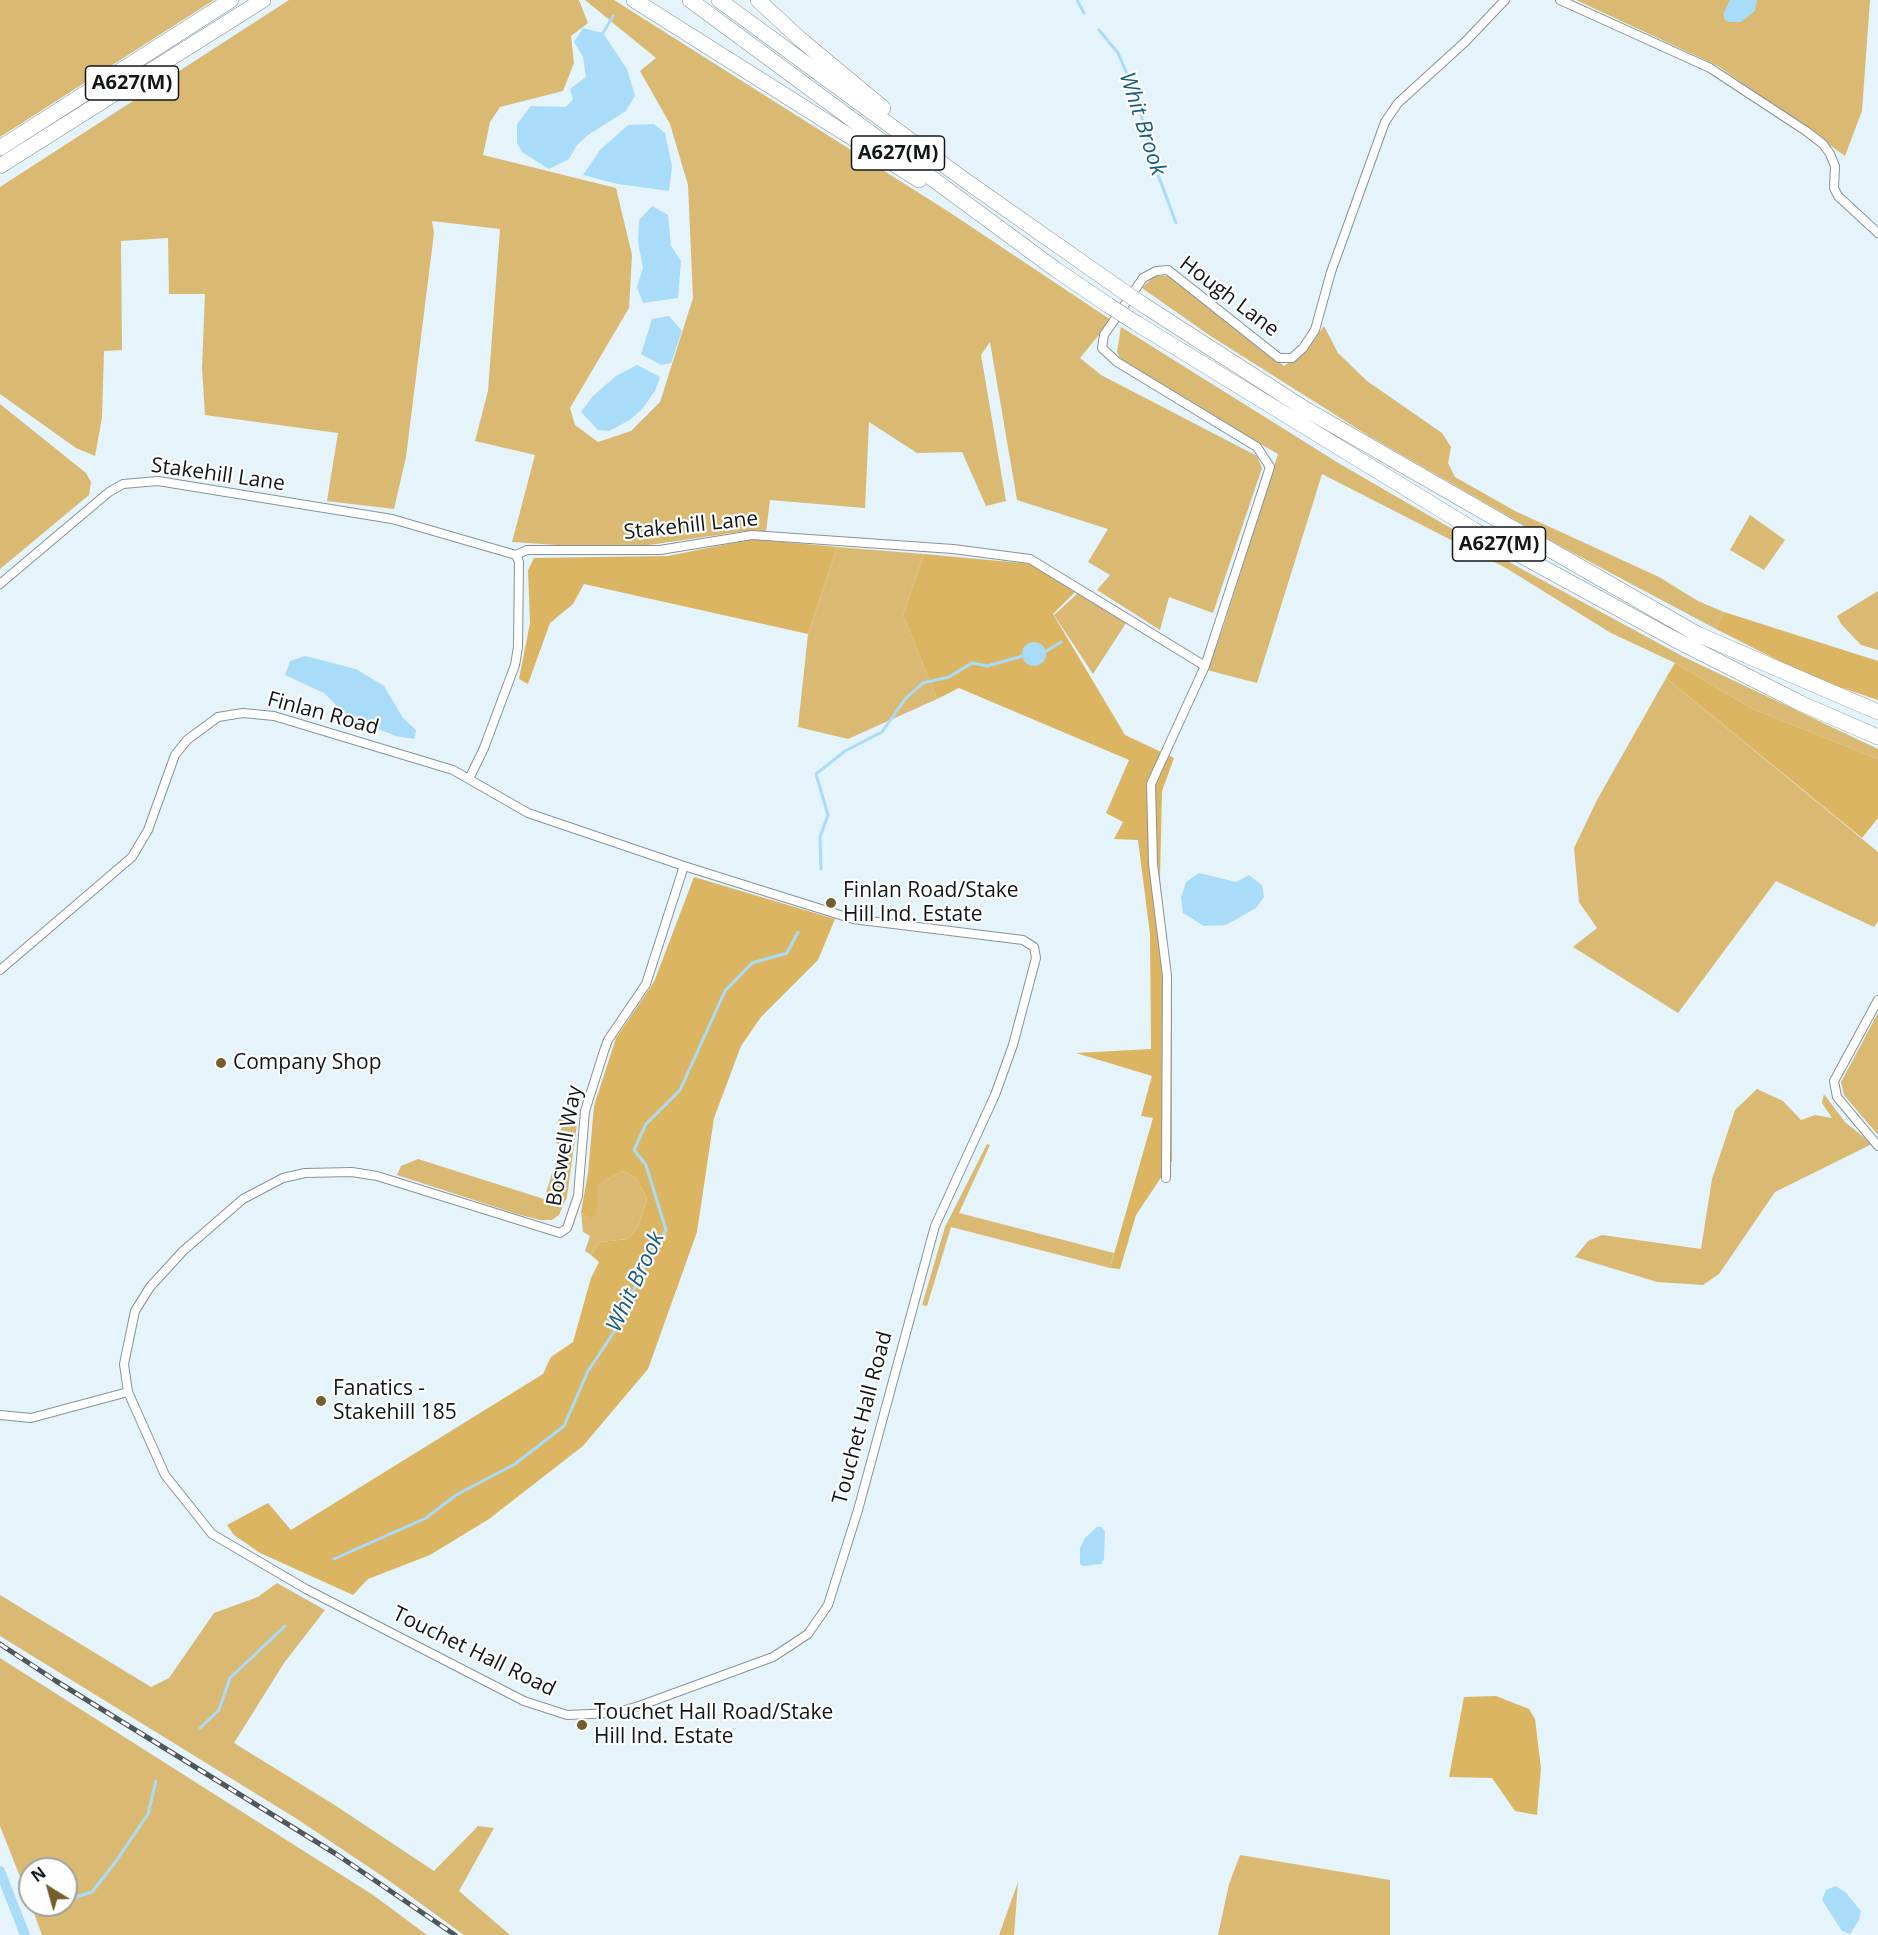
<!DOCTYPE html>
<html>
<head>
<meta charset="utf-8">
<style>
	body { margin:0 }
	#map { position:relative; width:1878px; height:1935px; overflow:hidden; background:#e5f3fb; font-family:"Open Sans",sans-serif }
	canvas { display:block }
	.north { position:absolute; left:18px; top:1857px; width:60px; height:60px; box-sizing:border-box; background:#fefefe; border:2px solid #a0a1a2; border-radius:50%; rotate:323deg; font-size:16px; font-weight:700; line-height:24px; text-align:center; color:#121619 }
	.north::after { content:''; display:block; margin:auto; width:21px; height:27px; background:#745e2e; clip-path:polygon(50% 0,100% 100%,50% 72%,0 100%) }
</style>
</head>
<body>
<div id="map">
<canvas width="1878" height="1935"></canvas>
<div class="north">N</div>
</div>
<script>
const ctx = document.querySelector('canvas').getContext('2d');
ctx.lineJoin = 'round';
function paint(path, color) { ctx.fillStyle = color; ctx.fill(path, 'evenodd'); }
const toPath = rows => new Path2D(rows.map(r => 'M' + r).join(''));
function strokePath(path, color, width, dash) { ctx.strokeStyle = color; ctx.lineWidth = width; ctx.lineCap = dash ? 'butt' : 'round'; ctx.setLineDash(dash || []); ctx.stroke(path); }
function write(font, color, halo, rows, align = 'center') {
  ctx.font = font + ' "Open Sans",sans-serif'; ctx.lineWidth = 4.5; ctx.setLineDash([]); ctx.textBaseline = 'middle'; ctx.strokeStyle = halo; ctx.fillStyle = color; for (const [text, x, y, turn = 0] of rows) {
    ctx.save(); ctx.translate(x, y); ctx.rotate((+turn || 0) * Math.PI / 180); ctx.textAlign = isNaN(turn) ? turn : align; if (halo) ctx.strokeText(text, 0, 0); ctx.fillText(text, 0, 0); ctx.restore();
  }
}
paint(toPath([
	[0,0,214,0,0,137],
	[289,0,579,0,588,23,571,36,574,63,563,91,500,107,490,122,483,155,616,188,632,255,629,308,570,408,575,425,598,442,631,431,660,402,693,298,688,185,670,124,640,71,656,58,585,0,614,0,949,212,1111,320,1080,358,1101,375,1257,456,1262,468,1213,613,1169,597,1160,630,1097,590,1110,575,1088,562,1108,529,1017,500,990,342,981,355,1006,501,986,506,962,452,917,453,869,422,865,508,770,500,766,532,745,531,642,546,588,547,512,542,535,455,475,441,488,391,500,229,432,221,434,233,406,457,394,509,327,501,338,433,205,415,202,368,205,294,169,294,168,238,121,241,122,350,104,351,102,418,95,456,76,448,0,394,0,187],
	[1576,0,1870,0,1862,111,1845,156,1718,66],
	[1154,276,1169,276,1284,366,1306,351,1324,326,1338,353,1367,381,1442,433,1451,447,1448,463,1455,477,1515,511,1659,577,1698,601,1724,612,1716,629,1562,547,1369,436,1212,337,1142,288],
	[1121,327,1340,464,1518,567,1684,657,1878,749,1878,759,1753,709,1675,663,1611,633,1506,568,1322,474,1257,683,1207,670,1223,628,1278,454,1147,379,1120,358,1117,352],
	[0,404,86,473,91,482,89,495,0,569],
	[1750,515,1785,540,1764,570,1730,550],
	[837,547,924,554,903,615,937,699,848,739,798,727,808,634],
	[1878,591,1878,650,1861,645,1841,624,1837,616],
	[1078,593,1126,623,1093,674,1054,615],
	[1666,678,1878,852,1878,921,1874,927,1776,881,1678,1013,1573,947,1597,928,1579,902,1574,848,1597,800],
	[1878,1013,1878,1135,1844,1095,1841,1082],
	[1757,1089,1783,1101,1801,1120,1815,1115,1832,1118,1822,1103,1824,1094,1845,1122,1872,1144,1775,1192,1719,1274,1703,1285,1657,1282,1575,1257,1588,1241,1602,1235,1701,1249,1712,1179,1735,1110],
	[560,1116,572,1117,577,1124,567,1197,559,1215,552,1220,540,1220,517,1214,397,1175,401,1166,418,1159,544,1199,561,1145,556,1143,562,1126,557,1124],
	[987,1144,990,1145,959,1213,1114,1253,1110,1268,951,1227,927,1306,922,1305,945,1227],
	[623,1171,636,1178,647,1199,638,1227,628,1239,600,1242,591,1255,585,1251,590,1236,583,1232,581,1212,587,1218,598,1187,606,1180],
	[277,1583,325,1610,284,1663,234,1743,333,1804,434,1871,478,1826,494,1828,459,1891,510,1935,464,1935,388,1880,297,1819,0,1636,0,1595,151,1687,169,1678,214,1613,258,1597],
	[0,1658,373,1895,427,1935,42,1935,31,1905,66,1905,66,1869,30,1869,30,1902,0,1826],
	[1240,1855,1390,1880,1390,1935,1218,1935,1229,1884],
	[1018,1882,1014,1935,999,1935]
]), '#dab973');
paint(toPath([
	[753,539,837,547,808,634,584,584,573,604,550,623,528,684,519,679,530,623,528,570,534,558,668,556],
	[924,554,1032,564,1075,592,1053,614,1125,735,1174,758,1162,791,1160,879,1172,985,1172,1161,1136,1215,1120,1269,1110,1268,1153,1118,1141,1116,1152,1076,1076,1053,1151,1049,1150,934,1138,840,1114,839,1123,822,1106,813,1129,760,959,688,937,699,903,615],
	[1724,612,1878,661,1878,700,1813,678,1716,629],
	[1675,663,1753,709,1878,759,1878,818,1862,838,1666,678],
	[694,877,835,919,818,960,761,1017,741,1046,714,1118,697,1232,648,1369,583,1446,489,1519,430,1555,368,1579,353,1595,260,1553,234,1535,227,1525,268,1503,291,1530,543,1374,551,1357,573,1342,591,1278,599,1262,591,1255,600,1242,628,1239,638,1227,647,1199,636,1178,623,1171,606,1180,598,1187,596,1215,587,1218,581,1212,588,1173,594,1106,616,1038,654,982],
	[1496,1696,1529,1709,1535,1719,1541,1768,1537,1815,1515,1811,1492,1778,1449,1777,1464,1697]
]), '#dbb562');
paint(toPath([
	[1730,0,1757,0,1755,11,1741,22,1729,22,1725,20,1723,14],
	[583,28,603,33,627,69,635,96,626,111,588,135,577,145,569,159,549,169,522,152,517,143,517,124,531,106,566,107,573,99,570,89,586,77,583,57,574,42],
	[654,124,665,133,672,166,669,191,618,184,583,175,600,150,628,125],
	[652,206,668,215,671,246,681,261,678,298,643,303,637,287,643,268,638,242,639,220],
	[669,316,682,331,671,363,661,365,641,354,652,319],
	[637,365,660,377,655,391,642,409,630,420,609,431,598,430,581,412,593,396,616,376],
	'1022 654a12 12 0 1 1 24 0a12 12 0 1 1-24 0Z',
	[305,656,356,669,384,686,403,718,416,730,414,739,396,736,348,717,324,693,285,675,290,661],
	[1199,873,1236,882,1249,875,1262,885,1264,897,1256,908,1226,925,1204,926,1183,913,1181,898,1186,882],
	[1097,1527,1102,1527,1105,1532,1104,1559,1101,1564,1083,1566,1080,1564,1080,1548,1085,1538],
	[1836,1886,1846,1893,1861,1911,1859,1920,1850,1934,1842,1931,1822,1900,1826,1890]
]), '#a9dcf9');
strokePath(toPath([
	[1077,0,1084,13],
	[1099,30,1118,53,1136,95,1154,164,1176,223],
	[603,33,613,16],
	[1045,652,1061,642],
	[821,869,820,837,828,815,816,774,845,751,882,732,906,698,923,683,949,677,972,663,987,666,1023,656],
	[334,1559,426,1518,456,1495,515,1464,564,1426,588,1371,618,1326,642,1271,666,1230,646,1165,634,1150,646,1124,680,1090,725,991,752,963,787,953,798,932],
	[200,1728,219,1710,230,1678,285,1626],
	[0,1879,4,1880],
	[66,1900,92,1892,114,1864,148,1814,156,1781],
	[45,1912,58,1905]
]), '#a9dcf9', 3);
strokePath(toPath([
	[0,1871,25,1935]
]), '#a9dcf9', 10);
const minor = toPath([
	[1560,0,1710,68,1806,131,1823,144,1830,154,1835,166,1834,188,1838,196,1878,233],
	[0,584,109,492,123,484,158,481,392,519,516,555,527,550,660,550,752,535,953,549,1030,559,1205,666],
	[469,779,484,748,515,665,518,647,519,562,516,555],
	[0,970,132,857,148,830,175,755,187,740,218,717,243,713,274,716,453,770,528,813,684,866,853,919,1023,940,1034,947,1036,958,1013,1045,995,1095,935,1226,858,1510,828,1605,808,1634,773,1657,639,1706,614,1713,567,1715,524,1701,306,1589,212,1534,165,1475,128,1392,124,1364,135,1311,150,1287,183,1251,243,1199,283,1178,305,1173,352,1172,377,1176,560,1233,567,1228,578,1196,585,1111,604,1051,608,1040,646,984,684,866],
	[1878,1000,1834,1081,1837,1097,1878,1146],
	[1166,1178,1167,976,1153,864,1151,784,1205,666,1270,467,1257,447,1117,362,1102,348,1104,335,1143,278,1156,271,1168,270,1279,358,1292,358,1303,348,1315,330,1331,272,1385,122,1398,103,1465,42,1505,0],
	[0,1415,31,1418,128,1392]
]);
const motorway = toPath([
	[634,0,919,180],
	[690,0,1055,269,1108,305],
	[719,0,966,181,1120,289],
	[758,0,800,39,883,108],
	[0,148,231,0],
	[0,166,263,0],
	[1142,304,1305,409,1697,634,1878,712],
	[1136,323,1474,530,1674,639,1800,703,1878,737]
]);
strokePath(minor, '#87939b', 10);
strokePath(motorway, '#87939b', 16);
strokePath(minor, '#fff', 8);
strokePath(motorway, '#fff', 15);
const rail = toPath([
	[0,1644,56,1681,336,1854,455,1935]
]);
strokePath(rail, '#50575b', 5);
strokePath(rail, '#fefefe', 3, [9]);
const motorwayBridge = toPath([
	[1120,289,1142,304],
	[1108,305,1136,323]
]);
strokePath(motorwayBridge, '#87939b', 16, []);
strokePath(motorwayBridge, '#fff', 15);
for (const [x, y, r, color] of [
	[831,903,6,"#745e2e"],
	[221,1063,6,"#745e2e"],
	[321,1401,6,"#745e2e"],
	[582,1725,6,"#745e2e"]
]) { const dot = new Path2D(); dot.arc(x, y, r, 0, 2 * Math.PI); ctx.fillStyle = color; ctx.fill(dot); strokePath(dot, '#fefefe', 2); }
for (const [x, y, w] of [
	[132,83,93],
	[898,153,93],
	[1499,544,93]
]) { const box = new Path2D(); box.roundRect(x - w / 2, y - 17, w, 34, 4.5); ctx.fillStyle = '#fefefe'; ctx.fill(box); strokePath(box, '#121619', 1.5); }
write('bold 20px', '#121619', null, [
	["A627(M)",132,83],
	["A627(M)",898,153],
	["A627(M)",1499,544]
]);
write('21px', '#121619', '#fefefe', [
	["Hough Lane",1229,297,37],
	["Stakehill Lane",218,475,8],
	["Stakehill Lane",691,526,-6],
	["Finlan Road",323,714,15],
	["Boswell Way",565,1146,-80],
	["Touchet Hall Road",863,1418,-75],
	["Touchet Hall Road",474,1652,26]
]);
write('21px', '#121619', '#fefefe', [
	["Finlan Road/Stake",843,891],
	["Hill Ind. Estate",843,915],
	["Company Shop",233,1063],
	["Fanatics -",333,1389],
	["Stakehill 185",333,1413],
	["Touchet Hall Road/Stake",594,1713],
	["Hill Ind. Estate",594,1737]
], 'left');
write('italic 22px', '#165c7c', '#fefefe', [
	["Whit Brook",1142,124,72],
	["Whit Brook",636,1282,-65]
]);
</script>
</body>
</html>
